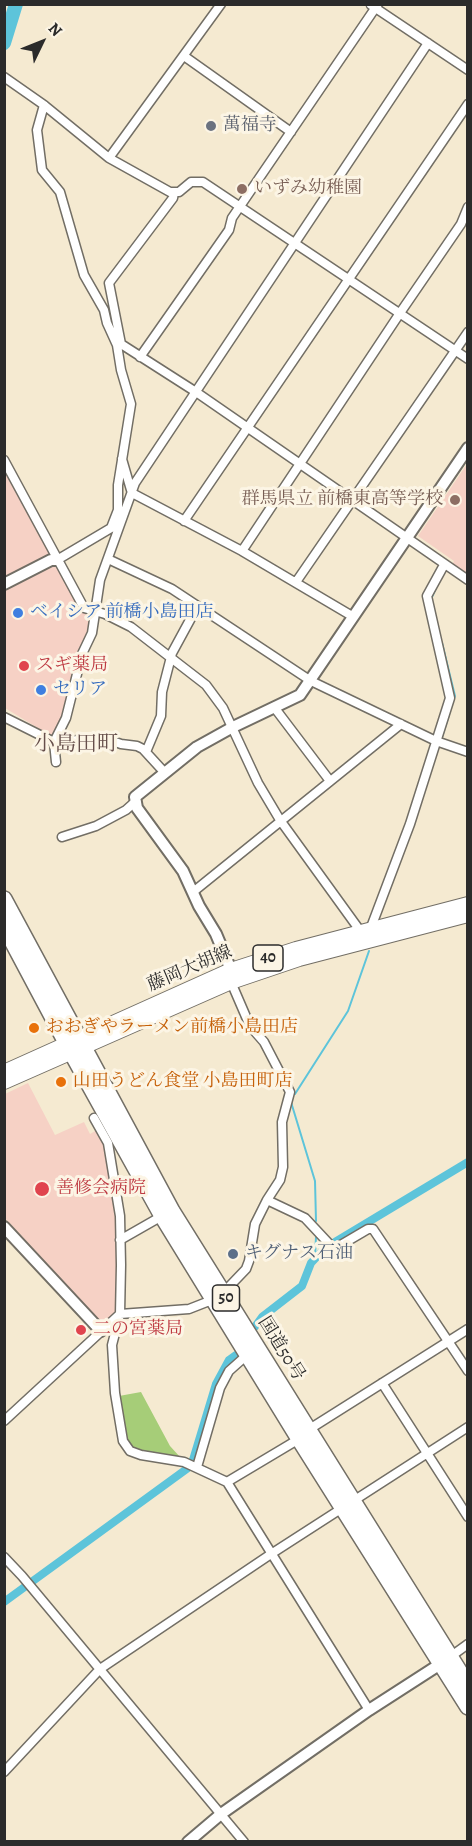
<!DOCTYPE html>
<html>
<head>
<meta charset="utf-8">
<style>
	body { margin:0 }
	#map { position:relative; width:472px; height:1846px; overflow:hidden; background:#f5ead1; font-family:Alegreya,serif }
	canvas { display:block }
	.frame { position:absolute; inset:0; border:6px solid #2b2b2b; pointer-events:none }
	.north { position:absolute; left:12px; top:12px; width:60px; height:60px; -webkit-text-stroke:4px #fcf5e5; paint-order:stroke; rotate:47deg; font-size:16px; font-weight:700; line-height:24px; text-align:center; color:#2b2b2b }
	.north::after { content:''; display:block; margin:auto; width:21px; height:27px; background:#2b2b2b; clip-path:polygon(50% 0,100% 100%,50% 72%,0 100%) }
</style>
</head>
<body>
<div id="map">
<canvas width="472" height="1846"></canvas>
<div class="frame"></div>
<div class="north">N</div>
</div>
<script>
const ctx = document.querySelector('canvas').getContext('2d');
ctx.lineJoin = 'round';
function paint(path, color) { ctx.fillStyle = color; ctx.fill(path, 'evenodd'); }
const toPath = rows => new Path2D(rows.map(r => 'M' + r).join(''));
function strokePath(path, color, width, dash) { ctx.strokeStyle = color; ctx.lineWidth = width; ctx.lineCap = dash ? 'butt' : 'round'; ctx.setLineDash(dash || []); ctx.stroke(path); }
function write(font, color, halo, rows, align = 'center') {
  ctx.font = font + ' Alegreya,"Noto Serif JP",serif'; ctx.lineWidth = 6; ctx.setLineDash([]); ctx.textBaseline = 'middle'; ctx.strokeStyle = halo; ctx.fillStyle = color; for (const [text, x, y, turn = 0] of rows) {
    ctx.save(); ctx.translate(x, y); ctx.rotate((+turn || 0) * Math.PI / 180); ctx.textAlign = isNaN(turn) ? turn : align; if (halo) ctx.strokeText(text, 0, 0); ctx.fillText(text, 0, 0); ctx.restore();
  }
}
paint(toPath([
	[467,464,467,578,451,567,454,561,418,536],
	[4,465,81,611,89,614,91,628,65,713,55,736,51,736,5,708],
	[28,1083,55,1135,84,1122,90,1134,97,1130,106,1148,117,1217,117,1312,105,1321,100,1321,5,1218,5,1094]
]), '#f6d1c5');
paint(toPath([
	[141,1392,170,1446,180,1457,176,1459,134,1449,128,1444,119,1396]
]), '#a6cd78');
strokePath(toPath([
	[413,538,468,458],
	[431,599,436,588],
	[442,643,455,696,453,701],
	[442,737,449,715],
	[295,1094,348,1011,369,951],
	[291,1102,315,1181,316,1221],
	[315,1257,316,1237]
]), '#5dc4da', 2);
strokePath(toPath([
	[335,1242,468,1162],
	[254,1328,262,1317,302,1286,311,1263,325,1248],
	[4,1602,188,1468,193,1460,216,1384,229,1360,236,1355]
]), '#5dc4da', 8);
strokePath(toPath([
	[4,43,16,4]
]), '#5dc4da', 14);
const minor = toPath([
	[371,5,468,70],
	[184,56,291,132],
	[4,77,44,105,109,158,170,192,179,192,191,182,203,182,468,359],
	[44,105,37,130,42,170,60,192,84,275,104,310,107,323,117,345,121,370,131,404,118,485,118,510,111,528,57,560],
	[109,158,221,4],
	[174,193,173,198,109,283,121,344,196,392,468,580],
	[140,357,229,230,232,218,378,4],
	[122,459,131,490],
	[4,460,84,608,105,614,131,627,206,685,223,708,258,783,280,820,361,932],
	[132,493,242,551,352,616],
	[184,521,468,104],
	[242,551,400,313,461,224,468,207],
	[108,559,172,589,311,681,436,741,468,752],
	[296,582,468,332],
	[274,707,330,781],
	[4,717,54,742,104,738,121,744,137,746,143,749,165,773],
	[146,752,161,716,162,692,172,653,197,607],
	[56,762,54,742,66,718,82,654,92,633,100,580,135,483,428,43],
	[62,837,96,826,126,810,136,801],
	[193,892,401,724],
	[370,930,410,824,450,698,427,596,444,565],
	[231,982,250,1026,264,1042,290,1092,282,1122,283,1167,280,1180,267,1200],
	[94,1118,108,1143,120,1216,121,1265,120,1314,112,1345,115,1393,123,1441,130,1451,141,1455,184,1462,227,1482,369,1710],
	[120,1240,162,1216],
	[382,1383,468,1517],
	[4,1421,120,1314,189,1309,212,1300,223,1293,246,1269,249,1261,255,1224,267,1200,305,1218,334,1249,368,1229,373,1229,468,1371],
	[308,1430,468,1329],
	[197,1467,220,1388,229,1371,247,1355],
	[227,1482,299,1439],
	[4,1557,22,1576,244,1842],
	[450,1657,468,1644],
	[4,1772,100,1669,271,1554,468,1427]
]);
const tertiary = toPath([
	[4,584,51,560,57,560],
	[231,975,231,970,216,934,199,906,183,871,137,808,135,797,197,747,233,727,300,695,468,448],
	[4,1227,101,1331],
	[188,1842,221,1814,369,1710,445,1661]
]);
const primary = toPath([
	[4,1072,231,970,296,949,468,904],
	[4,1082,231,982,299,959,468,915]
]);
const trunk = toPath([
	[4,899,172,1211,468,1685],
	[4,926,71,1052,162,1216,299,1439,468,1707]
]);
strokePath(minor, '#726e65', 11);
strokePath(tertiary, '#726e65', 14);
strokePath(primary, '#726e65', 16);
strokePath(trunk, '#726e65', 18);
strokePath(minor, '#fff', 8);
strokePath(tertiary, '#fff', 10);
strokePath(primary, '#fff', 14);
strokePath(trunk, '#fff', 15);
for (const [x, y, r, color] of [
	[211,126,6,"#6b7280"],
	[242,189,6,"#8d6e63"],
	[455,500,6,"#8d6e63"],
	[18,613,6,"#3f7fe0"],
	[24,666,6,"#e0444e"],
	[41,690,6,"#3f7fe0"],
	[34,1028,6,"#e8710a"],
	[61,1082,6,"#e8710a"],
	[42,1189,8,"#e0444e"],
	[233,1254,6,"#5c6f8a"],
	[81,1330,6,"#e0444e"]
]) { const dot = new Path2D(); dot.arc(x, y, r, 0, 2 * Math.PI); ctx.fillStyle = color; ctx.fill(dot); strokePath(dot, '#fcf5e5', 2); }
for (const [x, y, w] of [
	[268,958,30],
	[226,1298,27]
]) { const box = new Path2D(); box.roundRect(x - w / 2, y - 13, w, 26, 4.5); ctx.fillStyle = '#fcf5e5'; ctx.fill(box); strokePath(box, '#2b2b2b', 1.5); }
write('bold 16px', '#2b2b2b', null, [
	["40",268,958],
	["50",226,1298]
]);
write('18px', '#5b616d', '#fcf5e5', [
	["萬福寺",223,126]
], 'left');
write('18px', '#785e54', '#fcf5e5', [
	["いずみ幼稚園",254,189],
	["群馬県立 前橋東高等学校",443,500,"right"]
], 'left');
write('18px', '#366cbe', '#fcf5e5', [
	["ベイシア 前橋小島田店",30,613],
	["セリア",53,690]
], 'left');
write('18px', '#be3a42', '#fcf5e5', [
	["スギ薬局",36,666],
	["善修会病院",56,1189],
	["二の宮薬局",93,1330]
], 'left');
write('18px', '#2b2b2b', '#fcf5e5', [
	["藤岡大胡線",190,969,-23],
	["国道50号",281,1349,58]
]);
write('18px', '#c56008', '#fcf5e5', [
	["おおぎやラーメン前橋小島田店",46,1028],
	["山田うどん食堂 小島田町店",73,1082]
], 'left');
write('18px', '#4e5e75', '#fcf5e5', [
	["キグナス石油",245,1254]
], 'left');
write('21px', '#664f4b', '#fcf5e5', [
	["小島田町",76,745]
]);
</script>
</body>
</html>
